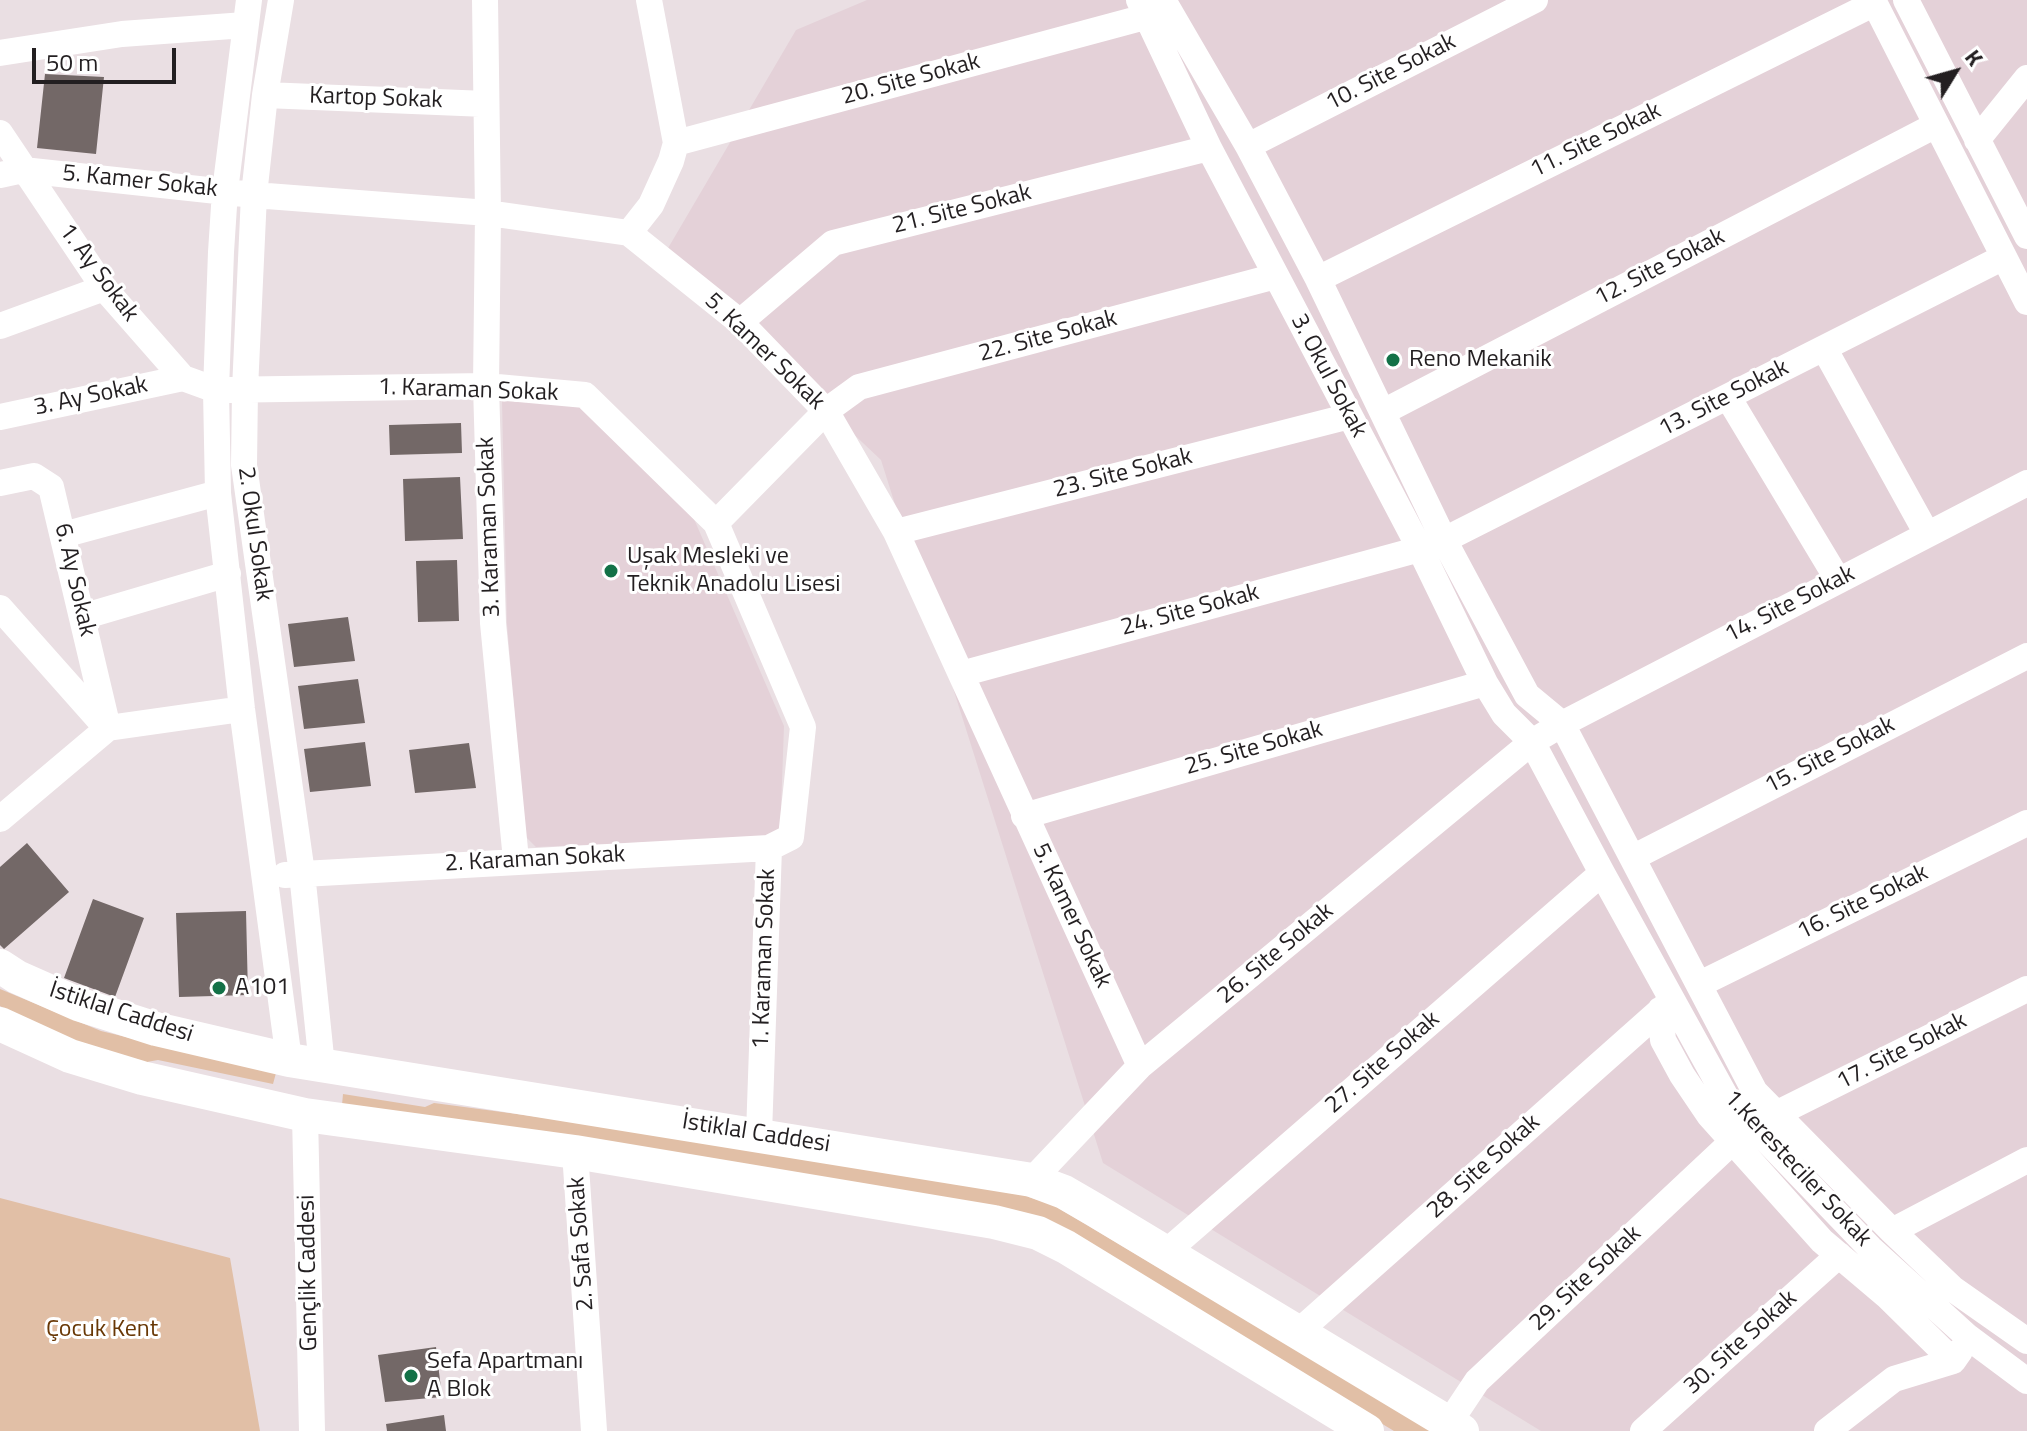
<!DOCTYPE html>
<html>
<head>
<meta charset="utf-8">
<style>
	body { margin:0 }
	#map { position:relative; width:2027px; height:1431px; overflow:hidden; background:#eadfe3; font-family:"Titillium Web",sans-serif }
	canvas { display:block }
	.north { position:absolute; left:1915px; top:32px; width:80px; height:80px; -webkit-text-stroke:6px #fff; paint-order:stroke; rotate:53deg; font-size:22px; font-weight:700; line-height:32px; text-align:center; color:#231f21 }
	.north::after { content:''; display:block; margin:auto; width:28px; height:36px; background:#231f21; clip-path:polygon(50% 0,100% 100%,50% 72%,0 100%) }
	.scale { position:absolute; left:32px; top:48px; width:144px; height:36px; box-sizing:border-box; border:4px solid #231f21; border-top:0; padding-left:10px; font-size:24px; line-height:28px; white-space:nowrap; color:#231f21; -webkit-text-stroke:6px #fff; paint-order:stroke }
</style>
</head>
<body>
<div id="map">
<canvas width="2027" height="1431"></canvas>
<div class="north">K</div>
<div class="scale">50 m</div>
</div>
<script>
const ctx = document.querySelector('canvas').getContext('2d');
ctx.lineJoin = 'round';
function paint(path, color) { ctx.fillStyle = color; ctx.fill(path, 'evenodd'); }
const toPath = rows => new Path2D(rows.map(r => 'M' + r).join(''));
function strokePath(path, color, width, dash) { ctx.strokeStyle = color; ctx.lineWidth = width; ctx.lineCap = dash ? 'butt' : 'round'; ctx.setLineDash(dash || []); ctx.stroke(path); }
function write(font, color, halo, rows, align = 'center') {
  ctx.font = font + ' "Titillium Web",sans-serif'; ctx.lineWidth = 6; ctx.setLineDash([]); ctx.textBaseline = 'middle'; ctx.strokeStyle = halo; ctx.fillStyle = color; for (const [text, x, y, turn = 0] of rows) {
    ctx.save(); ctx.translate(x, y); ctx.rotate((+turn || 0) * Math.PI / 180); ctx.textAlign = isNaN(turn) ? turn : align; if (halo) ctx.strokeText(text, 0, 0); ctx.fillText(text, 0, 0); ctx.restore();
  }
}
paint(toPath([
	[867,0,2027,0,2027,1431,1541,1431,1103,1163,881,460,664,255,796,30],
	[502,401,579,405,694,519,784,726,780,837,536,847,525,836,507,624]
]), '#e4d1d8');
paint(toPath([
	[0,989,101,1031,276,1073,273,1084,158,1060,141,1063,44,1031,0,1006],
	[343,1094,425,1107,434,1103,562,1120,1023,1195,1053,1205,1075,1218,1433,1431,1394,1431,1054,1226,342,1105],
	[0,1198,230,1258,260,1431,0,1431]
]), '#e1bfa6');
paint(toPath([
	[45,74,104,77,96,154,37,148],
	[461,423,462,453,390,455,389,425],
	[460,477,463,539,405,541,403,479],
	[457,560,459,621,418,622,416,561],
	[348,617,355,661,294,667,288,624],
	[358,679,365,723,304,729,298,686],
	[365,742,371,786,310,792,304,749],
	[469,743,476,788,415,793,409,750],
	[27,843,69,892,4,949,0,945,0,867],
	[93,899,144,918,115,997,64,978],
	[246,911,248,995,179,997,176,913],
	[436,1347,442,1397,385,1402,378,1355],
	[444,1415,446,1431,387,1431,386,1424]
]), '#736867');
strokePath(toPath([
	[249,0,225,191,221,252,216,390,218,493,242,709,289,1060],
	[281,0,265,95,254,195,245,389,244,465,302,873,322,1066],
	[485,0,488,213,486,386,493,623,516,860],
	[1139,0,1209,148,1420,549,1485,683,1504,714,1532,742,1602,873,1727,1099,1870,1248,1968,1337,2027,1381],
	[1163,0,1248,146,1318,279,1444,540,1527,695,1562,724,1755,1092,1892,1231,1953,1289,2027,1341],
	[1873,0,2027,302],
	[1906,0,2027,236],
	[0,53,122,34,245,25],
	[265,95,486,104],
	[0,133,104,288,183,378,216,390,486,386,585,395,716,523,803,727,791,837,769,848,759,1134],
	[1977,140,2027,78],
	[676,143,1145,17],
	[1248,146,1535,0],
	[0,175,23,170,254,195,488,213,629,233,740,322,826,411,896,532,1140,1066],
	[629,233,651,205,671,161,676,143,649,0],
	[1318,279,1875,3],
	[740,322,833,243,1209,148],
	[0,326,104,288],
	[1824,348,1927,534],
	[1728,397,1838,580],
	[1383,412,1936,125],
	[0,417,183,378],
	[0,483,34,476,51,487,108,728],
	[716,523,826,411,859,387,1276,276],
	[896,532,1350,416],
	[63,535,218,493],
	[1444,540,2004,257],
	[0,608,104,725],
	[82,617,228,574],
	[961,674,1420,549],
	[1024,816,1485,683],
	[0,819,108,728,242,709],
	[1634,857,2027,656],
	[285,875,769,848],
	[1700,984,2027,823],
	[1660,1010,1663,1040,1682,1075,1709,1115,1822,1241,1887,1296,1953,1361],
	[1776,1114,2027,989],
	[305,1115,312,1431],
	[575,1152,594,1431],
	[1032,1180,1140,1066,1532,742,1562,724,2027,483],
	[1892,1231,2027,1160],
	[1165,1253,1602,873],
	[1297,1333,1671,1001],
	[1449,1423,1477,1381,1732,1142],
	[1643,1431,1839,1255],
	[1827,1431,1894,1379,1953,1361,1960,1351]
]), '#fff', 26);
strokePath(toPath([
	[0,966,17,977,78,1004,156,1029,289,1060,1032,1180,1064,1192,1095,1210,1462,1431],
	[0,1024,70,1056,142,1078,305,1115,575,1152,994,1222,1038,1233,1066,1247,1367,1431]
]), '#fff', 34);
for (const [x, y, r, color] of [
	[1393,360,8,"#137147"],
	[611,571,8,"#137147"],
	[219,988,8,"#137147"],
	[411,1376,8,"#137147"]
]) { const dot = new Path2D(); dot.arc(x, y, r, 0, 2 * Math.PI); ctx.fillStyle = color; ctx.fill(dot); strokePath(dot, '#fff', 3); }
write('24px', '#231f21', '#fff', [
	["10. Site Sokak",1391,73,-27],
	["20. Site Sokak",911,80,-15],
	["Kartop Sokak",376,99,2],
	["11. Site Sokak",1596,141,-26],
	["5. Kamer Sokak",140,182,6],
	["21. Site Sokak",962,210,-14],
	["12. Site Sokak",1660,268,-27],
	["1. Ay Sokak",98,273,53],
	["22. Site Sokak",1048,337,-15],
	["5. Kamer Sokak",764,352,44],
	["3. Okul Sokak",1328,376,62],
	["1. Karaman Sokak",468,391,2],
	["3. Ay Sokak",91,397,-12],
	["13. Site Sokak",1724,399,-27],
	["23. Site Sokak",1123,474,-14],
	["3. Karaman Sokak",490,527,-92],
	["2. Okul Sokak",254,534,82],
	["6. Ay Sokak",74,580,77],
	["14. Site Sokak",1790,605,-27],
	["24. Site Sokak",1190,611,-15],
	["25. Site Sokak",1254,749,-16],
	["15. Site Sokak",1830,756,-27],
	["2. Karaman Sokak",535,860,-3],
	["16. Site Sokak",1863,903,-26],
	["5. Kamer Sokak",1071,916,65],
	["26. Site Sokak",1276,954,-40],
	["1. Karaman Sokak",765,959,-88],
	["İstiklal Caddesi",121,1013,18],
	["17. Site Sokak",1902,1052,-27],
	["27. Site Sokak",1383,1063,-41],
	["İstiklal Caddesi",756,1134,9],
	["28. Site Sokak",1484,1167,-42],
	["1.Keresteciler Sokak",1797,1169,47],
	["2. Safa Sokak",582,1244,-94],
	["Gençlik Caddesi",309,1273,-91],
	["29. Site Sokak",1586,1279,-43],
	["30. Site Sokak",1741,1343,-42]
]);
write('24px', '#231f21', '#fff', [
	["Reno Mekanik",1409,360],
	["Uşak Mesleki ve",627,557],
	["Teknik Anadolu Lisesi",627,585],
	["A101",235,988],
	["Sefa Apartmanı",427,1362],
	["A Blok",427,1390]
], 'left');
write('24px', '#683705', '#fff', [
	["Çocuk Kent",102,1330]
]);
</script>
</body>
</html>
